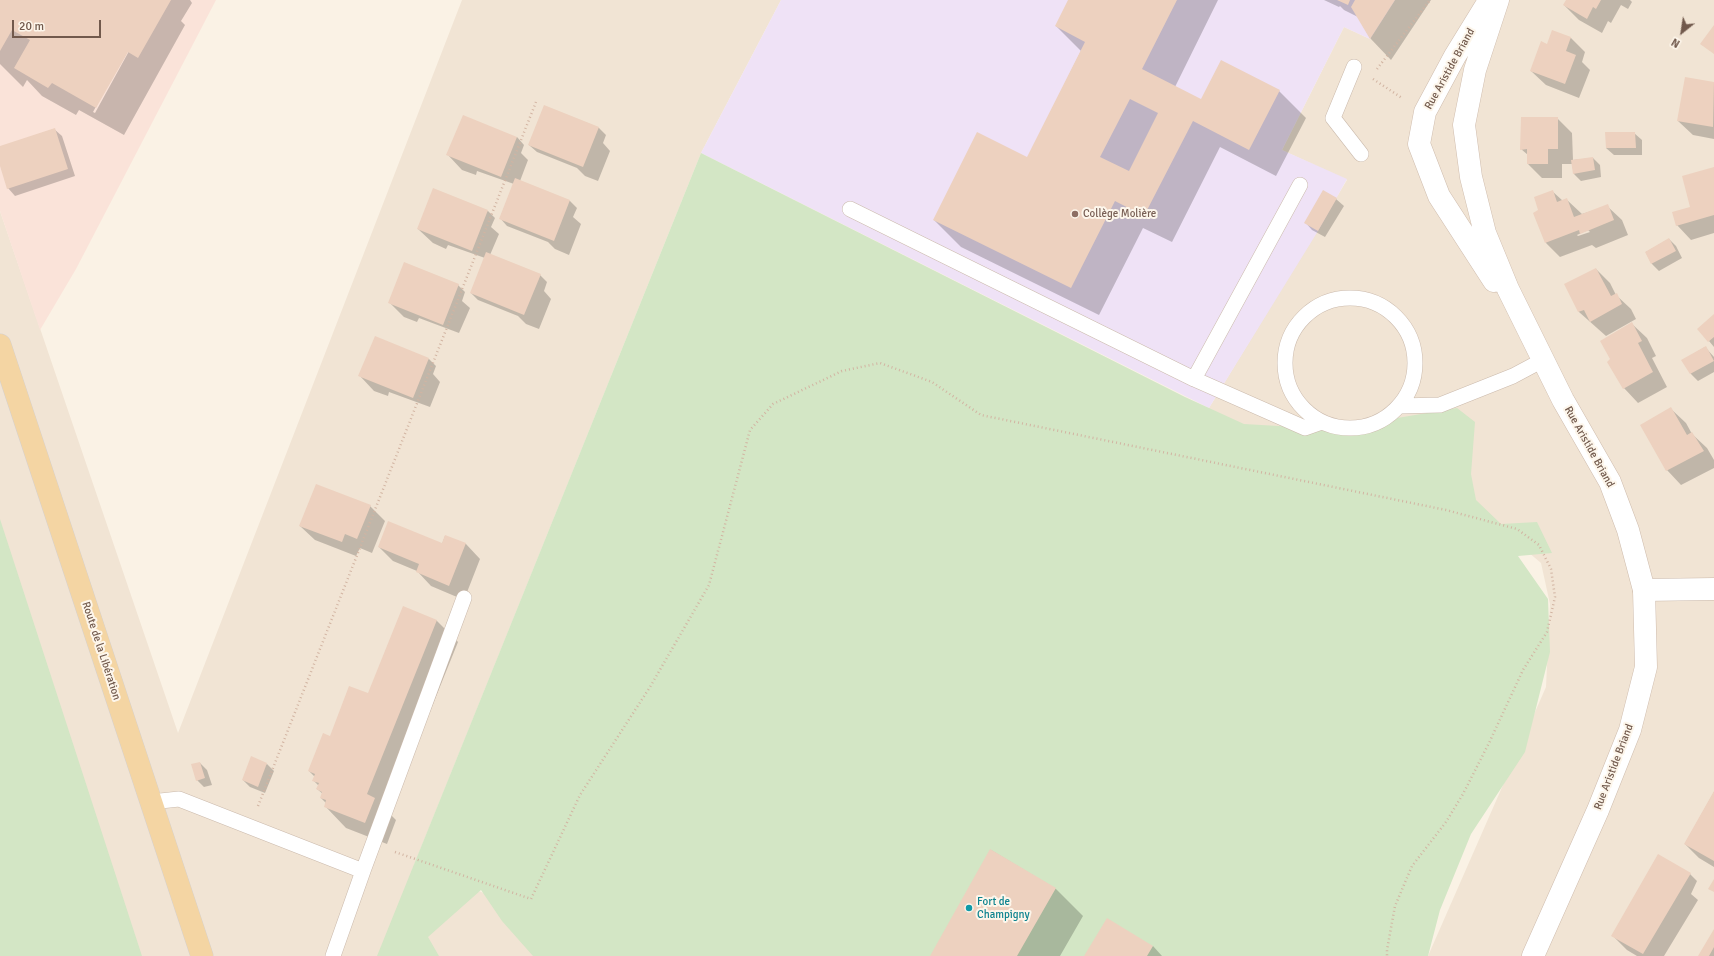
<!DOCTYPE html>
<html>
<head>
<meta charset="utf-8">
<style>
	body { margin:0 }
	#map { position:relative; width:1714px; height:956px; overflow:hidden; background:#faf2e5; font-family:Signika,sans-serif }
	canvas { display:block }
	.north { position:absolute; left:1662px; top:12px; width:40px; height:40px; -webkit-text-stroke:3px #fdf6eb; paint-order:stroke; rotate:210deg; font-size:11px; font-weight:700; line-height:16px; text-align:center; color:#71594c }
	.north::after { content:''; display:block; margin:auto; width:14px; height:18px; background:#71594c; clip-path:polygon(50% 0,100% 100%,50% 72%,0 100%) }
	.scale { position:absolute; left:12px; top:20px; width:89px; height:18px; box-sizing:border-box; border:2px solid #71594c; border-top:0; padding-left:5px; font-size:12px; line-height:14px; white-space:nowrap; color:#71594c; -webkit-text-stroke:3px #fdf6eb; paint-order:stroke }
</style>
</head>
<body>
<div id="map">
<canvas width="1714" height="956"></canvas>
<div class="north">N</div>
<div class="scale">20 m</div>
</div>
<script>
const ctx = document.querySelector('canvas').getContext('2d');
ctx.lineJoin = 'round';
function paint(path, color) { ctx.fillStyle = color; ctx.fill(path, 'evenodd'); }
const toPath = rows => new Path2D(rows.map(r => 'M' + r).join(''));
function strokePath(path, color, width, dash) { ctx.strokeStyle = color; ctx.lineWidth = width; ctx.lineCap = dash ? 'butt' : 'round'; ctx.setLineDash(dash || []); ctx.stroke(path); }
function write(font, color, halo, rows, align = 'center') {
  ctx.font = font + ' Signika,sans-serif'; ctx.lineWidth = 4; ctx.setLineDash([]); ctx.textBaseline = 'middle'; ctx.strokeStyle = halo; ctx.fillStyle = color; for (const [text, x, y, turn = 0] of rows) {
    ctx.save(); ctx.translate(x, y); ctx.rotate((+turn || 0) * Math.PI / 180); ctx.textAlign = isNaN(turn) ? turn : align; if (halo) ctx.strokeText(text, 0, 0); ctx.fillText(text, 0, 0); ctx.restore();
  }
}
paint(toPath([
	[462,0,781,0,701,153,414,865,586,934,593,956,0,956,0,211,178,733],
	[1395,0,1714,0,1714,956,1428,956,1546,687,1550,604,1541,563,1508,535,1209,466,1209,408,1347,180,1282,150,1344,27,1370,39]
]), '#f1e4d4');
paint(toPath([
	[0,0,216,0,76,269,40,330,0,211]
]), '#fae3d9');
paint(toPath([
	[781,0,1395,0,1370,39,1344,27,1282,150,1347,179,1318,231,1209,408,701,153]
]), '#efe2f6');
paint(toPath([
	[701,153,1185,397,1244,424,1331,429,1457,408,1475,422,1471,474,1476,500,1501,524,1537,522,1552,553,1518,556,1548,599,1550,652,1525,752,1471,834,1440,910,1428,956,533,956,502,921,481,890,428,937,439,956,377,956],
	[0,519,142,956,0,956]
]), '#d3e6c5');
paint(toPath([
	[0,0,190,0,192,3,181,21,185,25,124,135,79,110,76,115,42,96,27,80,23,87,0,64],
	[155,0,156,2,95,113,93,112],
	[1069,0,1218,0,1175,87,1201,100,1279,91,1306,118,1276,176,1220,147,1172,242,1143,228,1099,315,961,247,934,220,1028,159,1081,51,1056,26],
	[1324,0,1431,0,1391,60,1370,38,1358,17,1344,10,1340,6,1339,7],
	[1568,0,1630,0,1632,2,1628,9,1621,5,1611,23,1608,21,1602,33,1579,20,1564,5],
	[1571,38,1585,52,1582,62,1590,70,1579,98,1546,85,1531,71,1547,45],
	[1686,78,1714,83,1714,139,1693,135,1678,121],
	[1557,118,1572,133,1573,160,1593,158,1600,165,1601,177,1581,181,1574,174,1572,164,1562,164,1562,178,1542,178,1528,164,1528,155,1521,149],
	[585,122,599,128,606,135,603,143,610,151,598,181,585,176,577,168,537,152,529,145],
	[54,129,62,136,75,176,15,196,8,188,0,163,0,147],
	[1634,133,1642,140,1642,155,1614,155,1606,148],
	[517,137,524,145,521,153,528,160,520,181,570,201,577,208,573,217,581,224,569,255,555,249,548,242,507,226,500,218,514,184,477,171,476,175,462,170,448,155],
	[1714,168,1714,233,1691,240,1677,225,1691,208],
	[1552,191,1563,201,1567,200,1582,214,1607,206,1622,220,1628,235,1596,248,1592,245,1560,257,1546,243],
	[1588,230,1590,232,1578,236,1577,235],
	[1336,199,1344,206,1325,237,1312,230,1305,222],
	[488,211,495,218,491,227,499,234,490,255,540,275,547,282,544,291,551,299,539,329,526,324,518,316,478,300,471,293,485,258,448,245,446,249,433,243,418,229],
	[1669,239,1676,246,1682,258,1659,271,1652,264,1646,252],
	[1596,269,1610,283,1616,295,1631,309,1636,319,1606,336,1579,312,1566,285],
	[458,285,465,292,462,301,470,308,459,333,419,318,417,322,404,317,389,302],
	[1714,315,1714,347,1709,341],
	[1632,324,1647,338,1656,356,1652,358,1667,387,1638,403,1624,388],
	[1705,347,1714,357,1714,372,1698,381,1691,374,1683,360],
	[429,359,436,366,433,374,440,382,430,407,389,392,388,396,374,391,360,376],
	[1671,409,1686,423,1692,434,1707,448,1714,460,1714,468,1681,485,1667,470],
	[370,506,385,521,372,553,360,548,356,556,315,540,300,526],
	[445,536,466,544,480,559,464,600,431,586,417,571,393,561,379,547,442,544],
	[436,620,458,642,389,813,396,820,387,844,346,828,325,806,326,803,321,798,323,794,317,789,319,786,313,780,315,777,309,771,330,737],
	[200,763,207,770,212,785,204,787,197,780],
	[267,764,274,771,265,793,250,787,243,780],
	[1714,792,1714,867,1699,858,1685,844],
	[991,850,1056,889,1083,916,1060,956,931,956],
	[1690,874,1697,881,1691,894,1698,900,1664,956,1637,956,1627,950,1613,936],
	[1714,932,1714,956,1699,956],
	[1153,946,1162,956,1086,956]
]), '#0003');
paint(toPath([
	[0,0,171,0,138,58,128,52,96,108,52,83,48,88,14,68,30,40,12,30,0,51],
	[1068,0,1177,0,1142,69,1201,99,1221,60,1280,90,1249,150,1193,121,1144,216,1115,201,1071,288,933,220,977,132,1027,157,1085,42,1055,26],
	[1130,99,1158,113,1129,171,1100,157],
	[1337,0,1350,0,1348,5],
	[1355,0,1395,0,1370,39,1351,7],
	[1566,0,1601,0,1596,9,1593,7,1587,19,1563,5],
	[1714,25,1714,54,1700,44],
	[1552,30,1571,37,1566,51,1576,55,1565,84,1530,71,1541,41,1547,44],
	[1685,77,1714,82,1713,127,1677,121],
	[544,105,599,127,583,167,528,145],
	[463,115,517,137,501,177,446,155],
	[1521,117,1558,117,1558,149,1548,149,1548,164,1527,164,1527,149,1520,150],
	[55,128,68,169,7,189,0,166,0,146],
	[1605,132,1635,132,1636,148,1606,148],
	[1593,157,1595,170,1573,174,1571,160],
	[1714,167,1714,215,1676,226,1672,212,1690,207,1682,176],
	[515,178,570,200,554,241,499,219],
	[433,188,488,210,472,251,417,229],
	[1323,190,1337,198,1318,231,1304,223],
	[1553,190,1557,202,1567,198,1574,217,1608,204,1614,220,1580,234,1579,230,1545,243,1533,213,1538,210,1534,197],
	[1669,238,1676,251,1651,264,1645,252],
	[486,252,541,274,524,315,470,293],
	[404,262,459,284,443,325,388,303],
	[1596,268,1611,296,1617,293,1622,304,1590,322,1584,310,1578,312,1564,284],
	[1714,314,1714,337,1708,342,1697,329],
	[1632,322,1642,341,1638,343,1653,372,1623,389,1607,362,1610,359,1600,341],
	[375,336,429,358,413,398,358,376],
	[1706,346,1714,361,1690,374,1681,360],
	[1671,407,1687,435,1692,432,1704,451,1666,471,1640,425],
	[316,484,371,505,357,539,345,534,342,542,299,526],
	[388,521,442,543,445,535,466,543,449,586,416,572,419,564,378,547],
	[403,606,437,620,367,794,375,798,365,823,324,807,326,800,320,798,322,792,316,789,319,783,312,781,315,774,308,771,323,733,330,736,349,686,368,693],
	[251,756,267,763,258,787,242,780],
	[200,762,205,778,196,781,191,764],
	[1714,791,1714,861,1684,844],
	[990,849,1056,888,1017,956,930,956],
	[1658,854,1691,873,1643,954,1611,936],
	[1714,879,1714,892,1708,889],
	[1107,918,1153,946,1147,956,1084,956],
	[1714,929,1714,947,1709,956,1698,956]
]), '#edd1bf');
const lane = toPath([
	[1354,67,1333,118,1361,154],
	[850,209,1194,379,1300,185],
	'1285 363a65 65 0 1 1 130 0a65 65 0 1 1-130 0Z',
	[1194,379,1305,428,1322,422],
	[1400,406,1440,405,1513,376,1543,360],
	[151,802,179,799,363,871,333,956],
	[363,871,464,598]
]);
const street = toPath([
	[1644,590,1714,589]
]);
const secondary = toPath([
	[1498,0,1475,70,1464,125,1471,177,1485,233,1508,289,1563,400,1610,482,1628,530,1644,590,1646,667,1630,730,1598,810,1533,956],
	[1487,4,1455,56,1425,112,1419,144,1439,196,1494,281]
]);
const primary = toPath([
	[0,345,202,956]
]);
strokePath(lane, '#cbbaac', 16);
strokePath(street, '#cbbaac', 23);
strokePath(secondary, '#cfbcad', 23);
strokePath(primary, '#d7d1cd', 23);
strokePath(toPath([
	[1377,69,1430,0],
	[1373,79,1402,98],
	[258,806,536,102],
	[395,852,531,899,580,795,650,687,709,585,750,430,773,404,842,371,880,363,932,382,981,415,1446,510,1517,529,1539,545,1551,569,1555,597,1547,632,1523,670,1489,743,1463,794,1446,822,1412,866,1395,906,1387,950,1387,956]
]), '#d2b4a2', 2.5, [1, 3]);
strokePath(lane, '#fff', 15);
strokePath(street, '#fff', 22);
strokePath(secondary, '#fff', 22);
strokePath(primary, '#f4d5a3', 22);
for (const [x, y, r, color] of [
	[1075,214,4,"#8d6e63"],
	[969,908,4,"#0f9aa8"]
]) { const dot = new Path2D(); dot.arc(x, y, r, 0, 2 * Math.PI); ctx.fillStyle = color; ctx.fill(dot); strokePath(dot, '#fdf6eb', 1.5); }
write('11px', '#71594c', '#fdf6eb', [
	["Rue Aristide Briand",1450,69,-61],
	["Rue Aristide Briand",1589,447,61],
	["Route de la Libération",101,651,72],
	["Rue Aristide Briand",1614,767,-69]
]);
write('11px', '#785e54', '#fdf6eb', [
	["Collège Molière",1083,214]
], 'left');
write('11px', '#0d838f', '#fdf6eb', [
	["Fort de",977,902],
	["Champigny",977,915]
], 'left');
</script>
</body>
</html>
